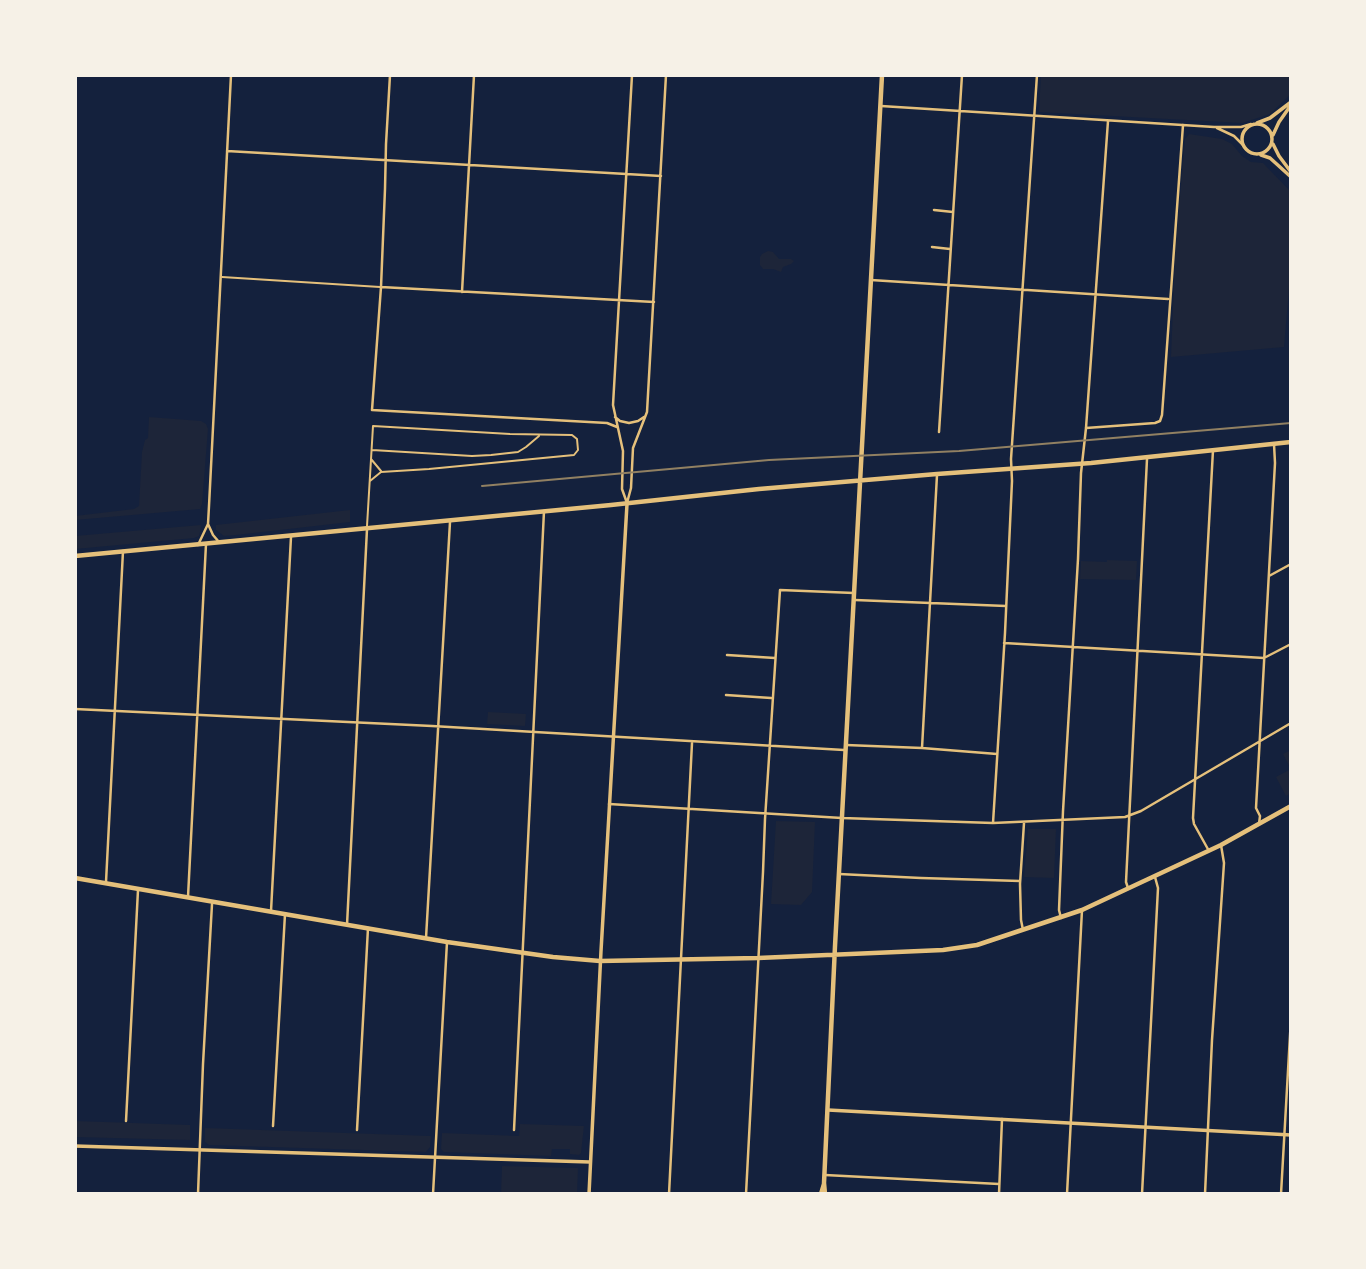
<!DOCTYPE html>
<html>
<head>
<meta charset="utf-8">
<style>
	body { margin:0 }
	#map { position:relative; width:1366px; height:1269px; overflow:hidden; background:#14213d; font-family:Cabin,sans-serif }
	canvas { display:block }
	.frame { position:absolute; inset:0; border:77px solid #f6f1e7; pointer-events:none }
</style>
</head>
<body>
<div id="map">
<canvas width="1366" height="1269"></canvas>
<div class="frame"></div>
</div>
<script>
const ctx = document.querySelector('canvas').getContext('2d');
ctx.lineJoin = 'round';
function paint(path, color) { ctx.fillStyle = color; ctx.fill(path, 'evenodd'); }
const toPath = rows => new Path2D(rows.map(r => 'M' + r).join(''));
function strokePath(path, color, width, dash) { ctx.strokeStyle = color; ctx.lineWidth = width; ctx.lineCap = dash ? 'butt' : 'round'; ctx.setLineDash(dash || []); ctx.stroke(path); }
paint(toPath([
	[1041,75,1291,75,1291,94,1270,114,1242,123,1039,112],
	[1189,134,1222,139,1232,144,1242,156,1251,162,1263,163,1291,192,1291,266,1284,347,1171,357,1175,255,1185,139],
	[768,251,773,252,779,259,791,259,794,261,791,264,783,267,781,272,773,269,763,269,760,265,760,257,762,254],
	[149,417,201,421,206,424,208,429,202,504,200,509,75,520,75,516,134,509,139,506,142,452,145,440,148,438],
	[350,510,350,522,236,535,224,536,216,530,216,525],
	[201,525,200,532,199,536,194,538,75,549,75,536],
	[1107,560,1137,561,1136,580,1080,579,1081,561,1107,562],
	[488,712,526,714,525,726,487,724],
	[1291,750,1291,793,1286,796,1276,777,1291,769,1283,754],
	[776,821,815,822,812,892,801,905,771,904],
	[1028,829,1056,829,1054,878,1024,877],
	[75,1121,190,1125,190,1140,75,1137],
	[520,1124,584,1126,581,1153,579,1155,570,1154,570,1149,552,1149,551,1156,444,1152,441,1149,442,1133,519,1136],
	[205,1128,431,1136,430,1147,426,1152,209,1145,205,1142],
	[502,1166,578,1168,577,1194,501,1194]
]), '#1d2539');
strokePath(toPath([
	[222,277,380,287],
	[372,450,472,456,491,455,518,452,526,447,539,436],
	[371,459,381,471],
	[367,526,373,426,510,434,572,435,577,439,578,450,574,455,429,469,381,472,370,481]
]), '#e5c07b', 2);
strokePath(toPath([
	[390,75,386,144,385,189,381,287,372,410,607,423,617,427],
	[881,106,1214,127,1241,127,1251,124],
	[1217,128,1234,136,1244,146],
	[227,151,661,176],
	[934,210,953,212],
	[932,247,950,249],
	[871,280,1168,299],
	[381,287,654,302],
	[462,292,474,75],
	[615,417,620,421,629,423,638,421,644,417],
	[1086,428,1155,423,1160,421,1162,415,1183,125],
	[939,432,962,75],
	[627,503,631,488,633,448,647,412,666,75],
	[627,503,622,489,623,451,613,405,632,75],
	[208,524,213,535,219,542],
	[198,545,208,524,209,506,231,75],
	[1269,576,1291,564],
	[855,600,1006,606],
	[1004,643,1264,658,1291,644],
	[727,655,775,658],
	[726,695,771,698],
	[75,709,432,726,844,750],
	[846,745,922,748,997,754],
	[922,748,937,475],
	[609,804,842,818,993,823,1125,817,1141,811,1291,723],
	[993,823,1005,633,1012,481,1011,459,1037,75],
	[1259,824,1260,816,1256,808,1275,463,1274,444],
	[1209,851,1194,824,1193,818,1213,450],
	[839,874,921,878,1020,881],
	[106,882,123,551],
	[1128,888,1126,882,1147,459],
	[188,897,206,544],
	[271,911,291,537],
	[1061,918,1059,910,1063,811,1078,559,1081,473,1086,428,1108,121],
	[347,925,367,529],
	[1023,930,1021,920,1020,884,1024,823],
	[426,938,450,522],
	[126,1121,138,890],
	[273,1126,285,914],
	[357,1130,368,928],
	[514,1130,544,511],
	[825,1175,999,1184],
	[198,1194,203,1064,212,904],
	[433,1194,447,942],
	[669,1194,692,743],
	[746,1194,763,872,765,819,780,590,854,593],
	[999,1194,1002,1119],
	[1067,1194,1082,910],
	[1142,1194,1158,888,1155,877],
	[1205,1194,1212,1040,1224,863,1221,845],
	[1281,1194,1291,1018]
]), '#e5c07b', 2.5);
strokePath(toPath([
	[1257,123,1270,118,1291,102],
	'1242 139a15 15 0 1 1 30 0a15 15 0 1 1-30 0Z',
	[1273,135,1279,122,1291,105],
	[1273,144,1279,156,1291,172],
	[1261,155,1270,158,1291,177],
	[828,1110,1291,1135],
	[75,1146,590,1162],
	[589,1194,601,951,627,504]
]), '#e5c07b', 3.5);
strokePath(toPath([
	[75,556,611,505,759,489,937,474,1091,463,1291,442],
	[75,878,447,942,553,957,600,961,758,958,943,950,977,945,1082,910,1221,845,1291,806],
	[821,1194,824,1184],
	[825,1194,824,1183,835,946,882,75]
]), '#e5c07b', 4.5);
strokePath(toPath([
	[482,486,769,460,959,451,1291,423]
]), '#918062', 2);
</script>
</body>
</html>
